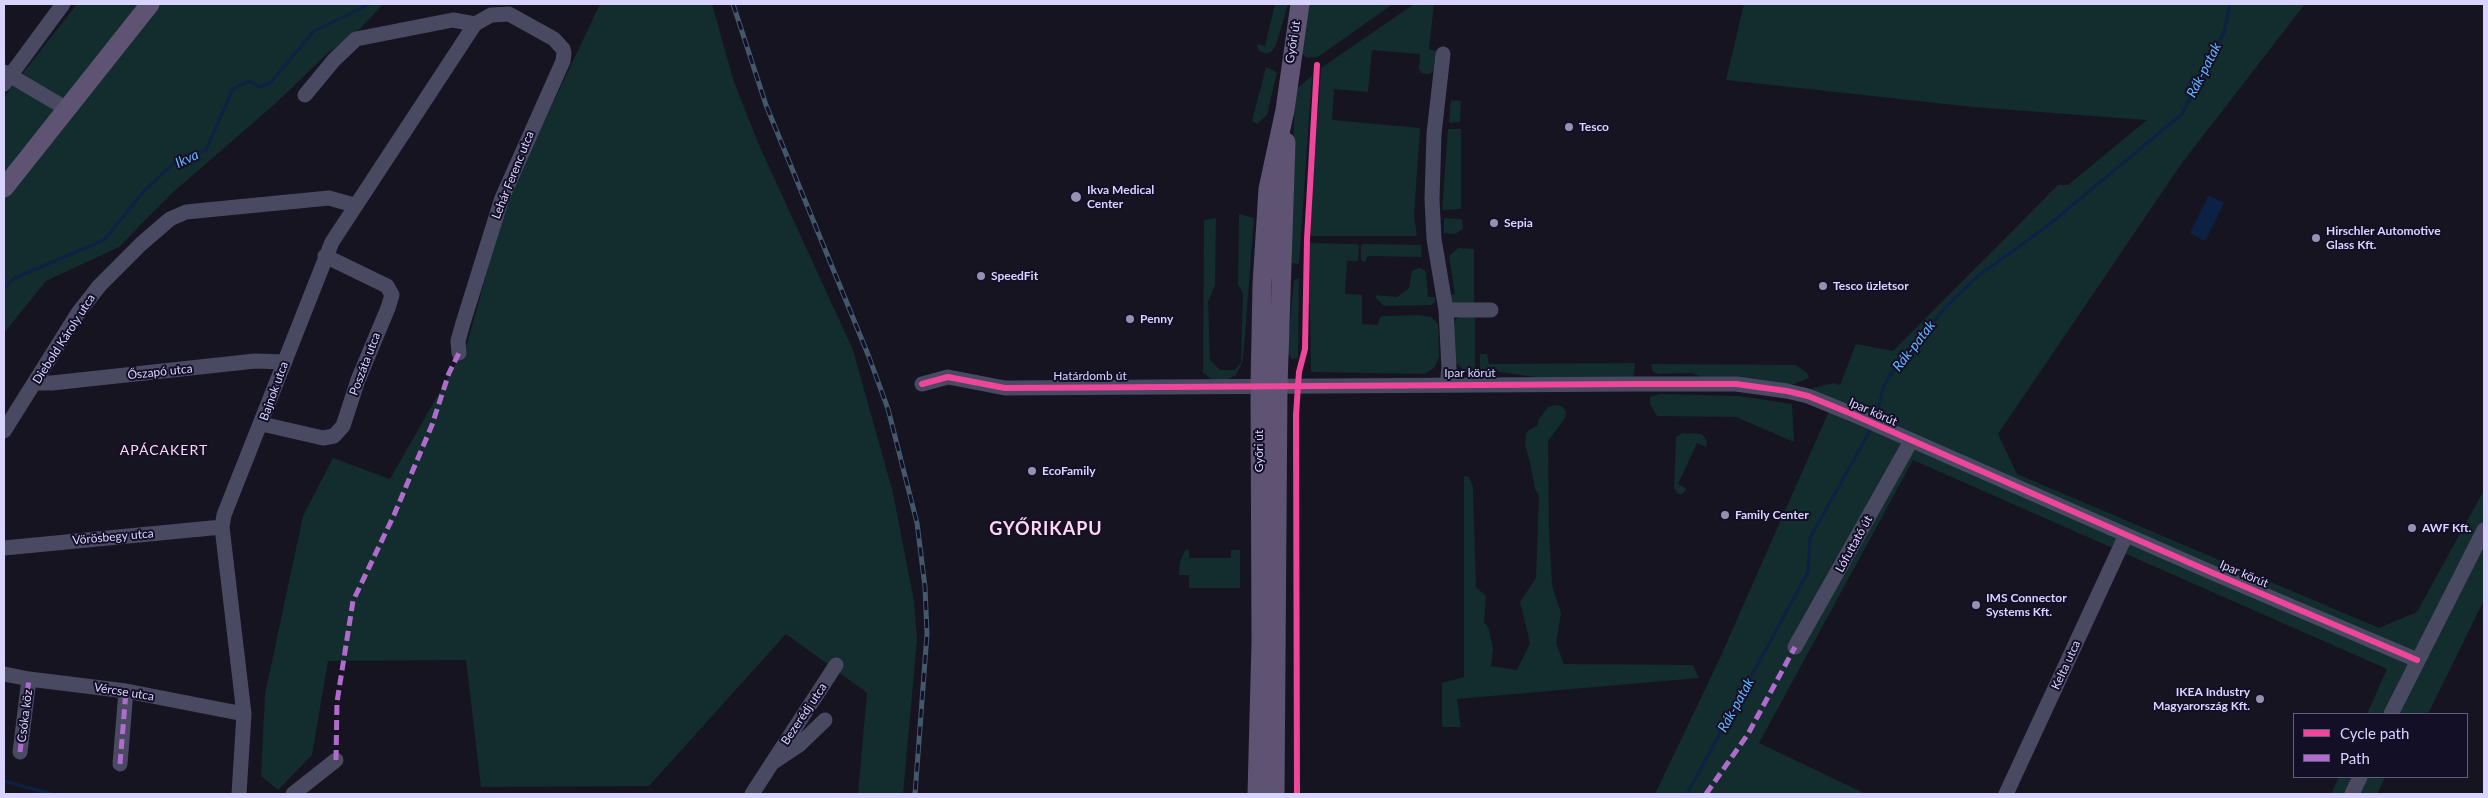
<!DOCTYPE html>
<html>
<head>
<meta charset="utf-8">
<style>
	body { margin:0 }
	#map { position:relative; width:2488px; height:798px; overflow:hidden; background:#161421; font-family:Lato,sans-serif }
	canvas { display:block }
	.frame { position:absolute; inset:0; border:5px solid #d9d4ff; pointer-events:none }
	.legend { position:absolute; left:2293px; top:713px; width:175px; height:65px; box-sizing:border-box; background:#130f26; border:1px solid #625e7d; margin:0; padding:6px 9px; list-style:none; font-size:15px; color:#d9d4ff }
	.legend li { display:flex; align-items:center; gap:10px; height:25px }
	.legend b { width:25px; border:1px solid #625e7d }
</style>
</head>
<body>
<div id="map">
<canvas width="2488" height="798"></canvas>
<div class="frame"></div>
<ul class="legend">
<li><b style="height:6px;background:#ed469a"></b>Cycle path</li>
<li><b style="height:6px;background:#b06ccc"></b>Path</li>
</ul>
</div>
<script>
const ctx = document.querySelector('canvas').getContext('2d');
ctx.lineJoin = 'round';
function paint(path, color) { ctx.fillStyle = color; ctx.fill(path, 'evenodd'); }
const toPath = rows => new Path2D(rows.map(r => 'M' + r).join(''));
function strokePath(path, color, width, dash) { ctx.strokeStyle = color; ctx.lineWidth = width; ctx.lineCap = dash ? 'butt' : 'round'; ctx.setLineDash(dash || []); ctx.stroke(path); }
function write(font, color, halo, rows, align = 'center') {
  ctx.font = font + ' Lato,sans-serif'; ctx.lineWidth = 4; ctx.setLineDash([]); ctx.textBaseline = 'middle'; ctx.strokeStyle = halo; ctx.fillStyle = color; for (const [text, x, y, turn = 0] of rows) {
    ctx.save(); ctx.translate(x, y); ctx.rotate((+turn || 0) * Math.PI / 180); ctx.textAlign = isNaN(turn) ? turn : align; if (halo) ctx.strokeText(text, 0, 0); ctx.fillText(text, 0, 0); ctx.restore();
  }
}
paint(toPath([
	[77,4,383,4,361,28,328,53,276,103,170,195,119,247,46,281,4,333,4,97],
	[600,4,712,4,734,82,759,145,853,350,893,493,914,601,917,640,903,794,858,794,867,693,786,634,649,786,481,787,466,660,328,661,312,755,278,790,261,776,265,694,303,516,333,458,390,479,467,344,507,200],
	[1275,4,1288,4,1276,45,1272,51,1266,54,1258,50,1257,44,1265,46],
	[1306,4,1393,4,1318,57,1307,58,1300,52],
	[1414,4,1434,4,1429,49,1436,51,1433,72,1428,74,1421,73,1419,69,1420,54,1372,50,1368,92,1334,89,1332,120,1420,128,1414,216,1417,236,1312,236,1309,234,1321,68],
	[1744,4,2305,4,2182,163,1998,434,2017,474,2379,628,2417,612,2484,490,2484,600,2428,714,2367,714,2387,669,1913,460,1759,743,1866,794,1655,794,1720,658,1833,402,1812,392,1813,388,1834,383,1840,385,1856,344,1893,351,2058,185,2068,185,2147,120,1973,107,1726,80],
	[1266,67,1277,72,1267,115,1257,124,1252,121],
	[1312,76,1299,264,1292,263,1292,251,1289,244,1295,98,1297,88],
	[1451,100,1461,101,1460,122,1449,123],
	[1448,129,1461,129,1461,209,1442,210],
	[1239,214,1254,218,1243,360,1236,375,1226,380,1212,380,1203,372,1204,220,1216,218,1215,285,1208,302,1210,360,1220,370,1235,370,1241,362,1243,294,1238,284],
	[1444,218,1462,219,1463,229,1455,234,1444,233],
	[1309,243,1356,244,1359,246,1358,261,1347,261,1345,294,1362,295,1362,324,1378,325,1380,317,1384,316,1418,315,1431,317,1438,324,1439,357,1434,368,1424,374,1311,372],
	[1363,244,1421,245,1422,257,1371,256,1367,257,1365,262,1361,260,1361,246],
	[1458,248,1474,249,1474,303,1453,303,1449,301,1448,296,1455,294,1449,256],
	[1419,268,1426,271,1428,297,1435,297,1435,302,1431,305,1384,306,1377,299,1375,295,1397,297,1409,288,1412,271],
	[1299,278,1298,358,1292,359,1287,352,1294,280],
	[1461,316,1475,316,1475,374,1467,373,1456,363,1452,329,1455,320],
	[1480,354,1487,354,1489,364,1635,363,1634,373,1633,377,1542,378,1480,369],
	[1651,364,1796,365,1807,373,1809,378,1791,385,1703,377,1691,373,1659,374,1653,372],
	[1660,394,1739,396,1792,404,1794,442,1736,417,1657,416,1650,404,1650,397],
	[1555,405,1562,406,1566,412,1565,418,1548,441,1549,529,1552,585,1561,613,1556,643,1564,664,1693,665,1699,678,1457,699,1461,727,1442,727,1442,683,1464,677,1464,476,1469,477,1473,487,1476,587,1486,596,1484,622,1489,629,1493,649,1491,666,1517,670,1530,643,1520,602,1536,578,1539,496,1535,489,1530,462,1525,445,1526,434,1529,430,1537,426,1539,419,1548,407],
	[1682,433,1702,434,1707,441,1706,447,1697,443,1678,484,1687,489,1682,494,1678,494,1674,488,1676,437],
	[1185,550,1189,550,1189,558,1231,558,1231,550,1240,550,1240,588,1189,588,1189,575,1179,575,1180,562],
	[2339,777,2385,777,2377,794,2331,794]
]), '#132c2d');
paint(toPath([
	[2209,195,2224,203,2205,241,2190,233]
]), '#0d2144');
strokePath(toPath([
	[4,288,15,278,104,240,144,191,175,162,188,155,206,150,233,89,248,81,260,87,270,83,314,31,370,4],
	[1876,419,1883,388,1900,359,1948,305,1978,276,2046,227,2182,114,2224,32,2230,4],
	[4,781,51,794],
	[1687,794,1808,572,1810,538,1872,427]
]), '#0d2144', 3);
strokePath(toPath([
	[1443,54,1434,134,1432,199,1434,239,1446,310,1449,368,1447,384],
	[4,72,67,109],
	[4,84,63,4],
	[1446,310,1491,310],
	[459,353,458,341,463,323,502,198,563,61,564,53,563,49,554,39,509,14,491,15,475,24],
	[35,383,52,383,255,361,285,362],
	[922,384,948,377,1005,388,1637,384,1736,384,1787,391,1808,396,1852,414,2206,570,2417,660],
	[262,424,323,438,334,436,343,426,358,380,388,308,392,295,387,286,325,256],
	[4,431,78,313,100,285,141,244,170,219,186,212,329,198,354,205],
	[4,548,222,527],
	[1795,647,1911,441],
	[4,674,29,679,126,691,244,714],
	[2391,714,2484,530],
	[20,752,29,679],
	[772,763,836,665],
	[120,764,126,691],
	[239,794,244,714,222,527,224,515,332,242,475,24,453,20,356,39,334,60,305,95],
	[293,794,336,760],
	[752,794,772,763,799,745,825,720],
	[2006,794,2126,535],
	[2352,794,2360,777]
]), '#4a4962', 15);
strokePath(toPath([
	[4,188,150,4],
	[1257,794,1261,642,1260,386,1262,285,1268,189,1285,110,1300,4],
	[1275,794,1278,386,1286,142]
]), '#5e5373', 19);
const rail = toPath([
	[733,4,766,105,869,357,888,409,917,523,925,587,927,634,915,794]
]);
strokePath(rail, '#43596b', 5);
strokePath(rail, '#130f26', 3, [9]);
strokePath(toPath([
	[20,752,29,679],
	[336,760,337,702,353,601,394,515,432,425,449,373,459,353],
	[120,764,126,691],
	[1706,794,1748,734,1795,647]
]), '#b06ccc', 5, [10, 5]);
strokePath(toPath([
	[922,384,948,377,1005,388,1637,384,1736,384,1787,391,1808,396,1852,414,2206,570,2417,660],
	[1297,794,1296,415,1299,372,1305,349,1307,239,1317,65]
]), '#ed469a', 6);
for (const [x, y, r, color] of [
	[1569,127,5,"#9591b1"],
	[1076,197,6,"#9591b1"],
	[1494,223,5,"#9591b1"],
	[2316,238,5,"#9591b1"],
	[981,276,5,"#9591b1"],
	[1823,286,5,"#9591b1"],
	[1130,319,5,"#9591b1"],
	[1032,471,5,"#9591b1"],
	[1725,515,5,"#9591b1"],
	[2412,528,5,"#9591b1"],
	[1976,605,5,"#9591b1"],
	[2260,699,5,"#9591b1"]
]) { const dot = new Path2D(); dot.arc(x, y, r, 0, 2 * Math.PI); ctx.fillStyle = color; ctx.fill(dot); strokePath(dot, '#130f26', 2); }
write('12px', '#d9d4ff', '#130f26', [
	["Győri út",1293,42,-81],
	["Lehár Ferenc utca",513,175,-68],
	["Diebold Károly utca",64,339,-57],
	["Poszáta utca",365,364,-69],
	["Őszapó utca",160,372,-6],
	["Ipar körút",1470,373],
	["Határdomb út",1090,376],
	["Bajnok utca",274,391,-70],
	["Ipar körút",1873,412,24],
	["Győri út",1259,451,-90],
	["Vörösbegy utca",113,537,-5],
	["Lófuttató út",1854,544,-61],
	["Ipar körút",2244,574,23],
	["Kelta utca",2066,665,-65],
	["Vércse utca",124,692,9],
	["Bezerédj utca",804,714,-56],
	["Csóka köz",25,716,-83]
]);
write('bold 12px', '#d9d4ff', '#130f26', [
	["Tesco",1579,127],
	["Ikva Medical",1087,190],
	["Center",1087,204],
	["Sepia",1504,223],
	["Hirschler Automotive",2326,231],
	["Glass Kft.",2326,245],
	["SpeedFit",991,276],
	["Tesco üzletsor",1833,286],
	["Penny",1140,319],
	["EcoFamily",1042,471],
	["Family Center",1735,515],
	["AWF Kft.",2422,528],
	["IMS Connector",1986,598],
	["Systems Kft.",1986,612],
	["IKEA Industry",2250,692,"right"],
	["Magyarország Kft.",2250,706,"right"]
], 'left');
write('italic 14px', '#62b6ff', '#130f26', [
	["Rák-patak",2204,70,-63],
	["Ikva",187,159,-25],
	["Rák-patak",1914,346,-52],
	["Rák-patak",1736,705,-61]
]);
ctx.letterSpacing = '1px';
write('14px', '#ffd6f0', '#130f26', [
	["APÁCAKERT",164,450]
]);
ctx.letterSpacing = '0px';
ctx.letterSpacing = '1px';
write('bold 18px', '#ffd6f0', '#130f26', [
	["GYŐRIKAPU",1046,529]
]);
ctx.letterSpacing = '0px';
</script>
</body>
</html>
